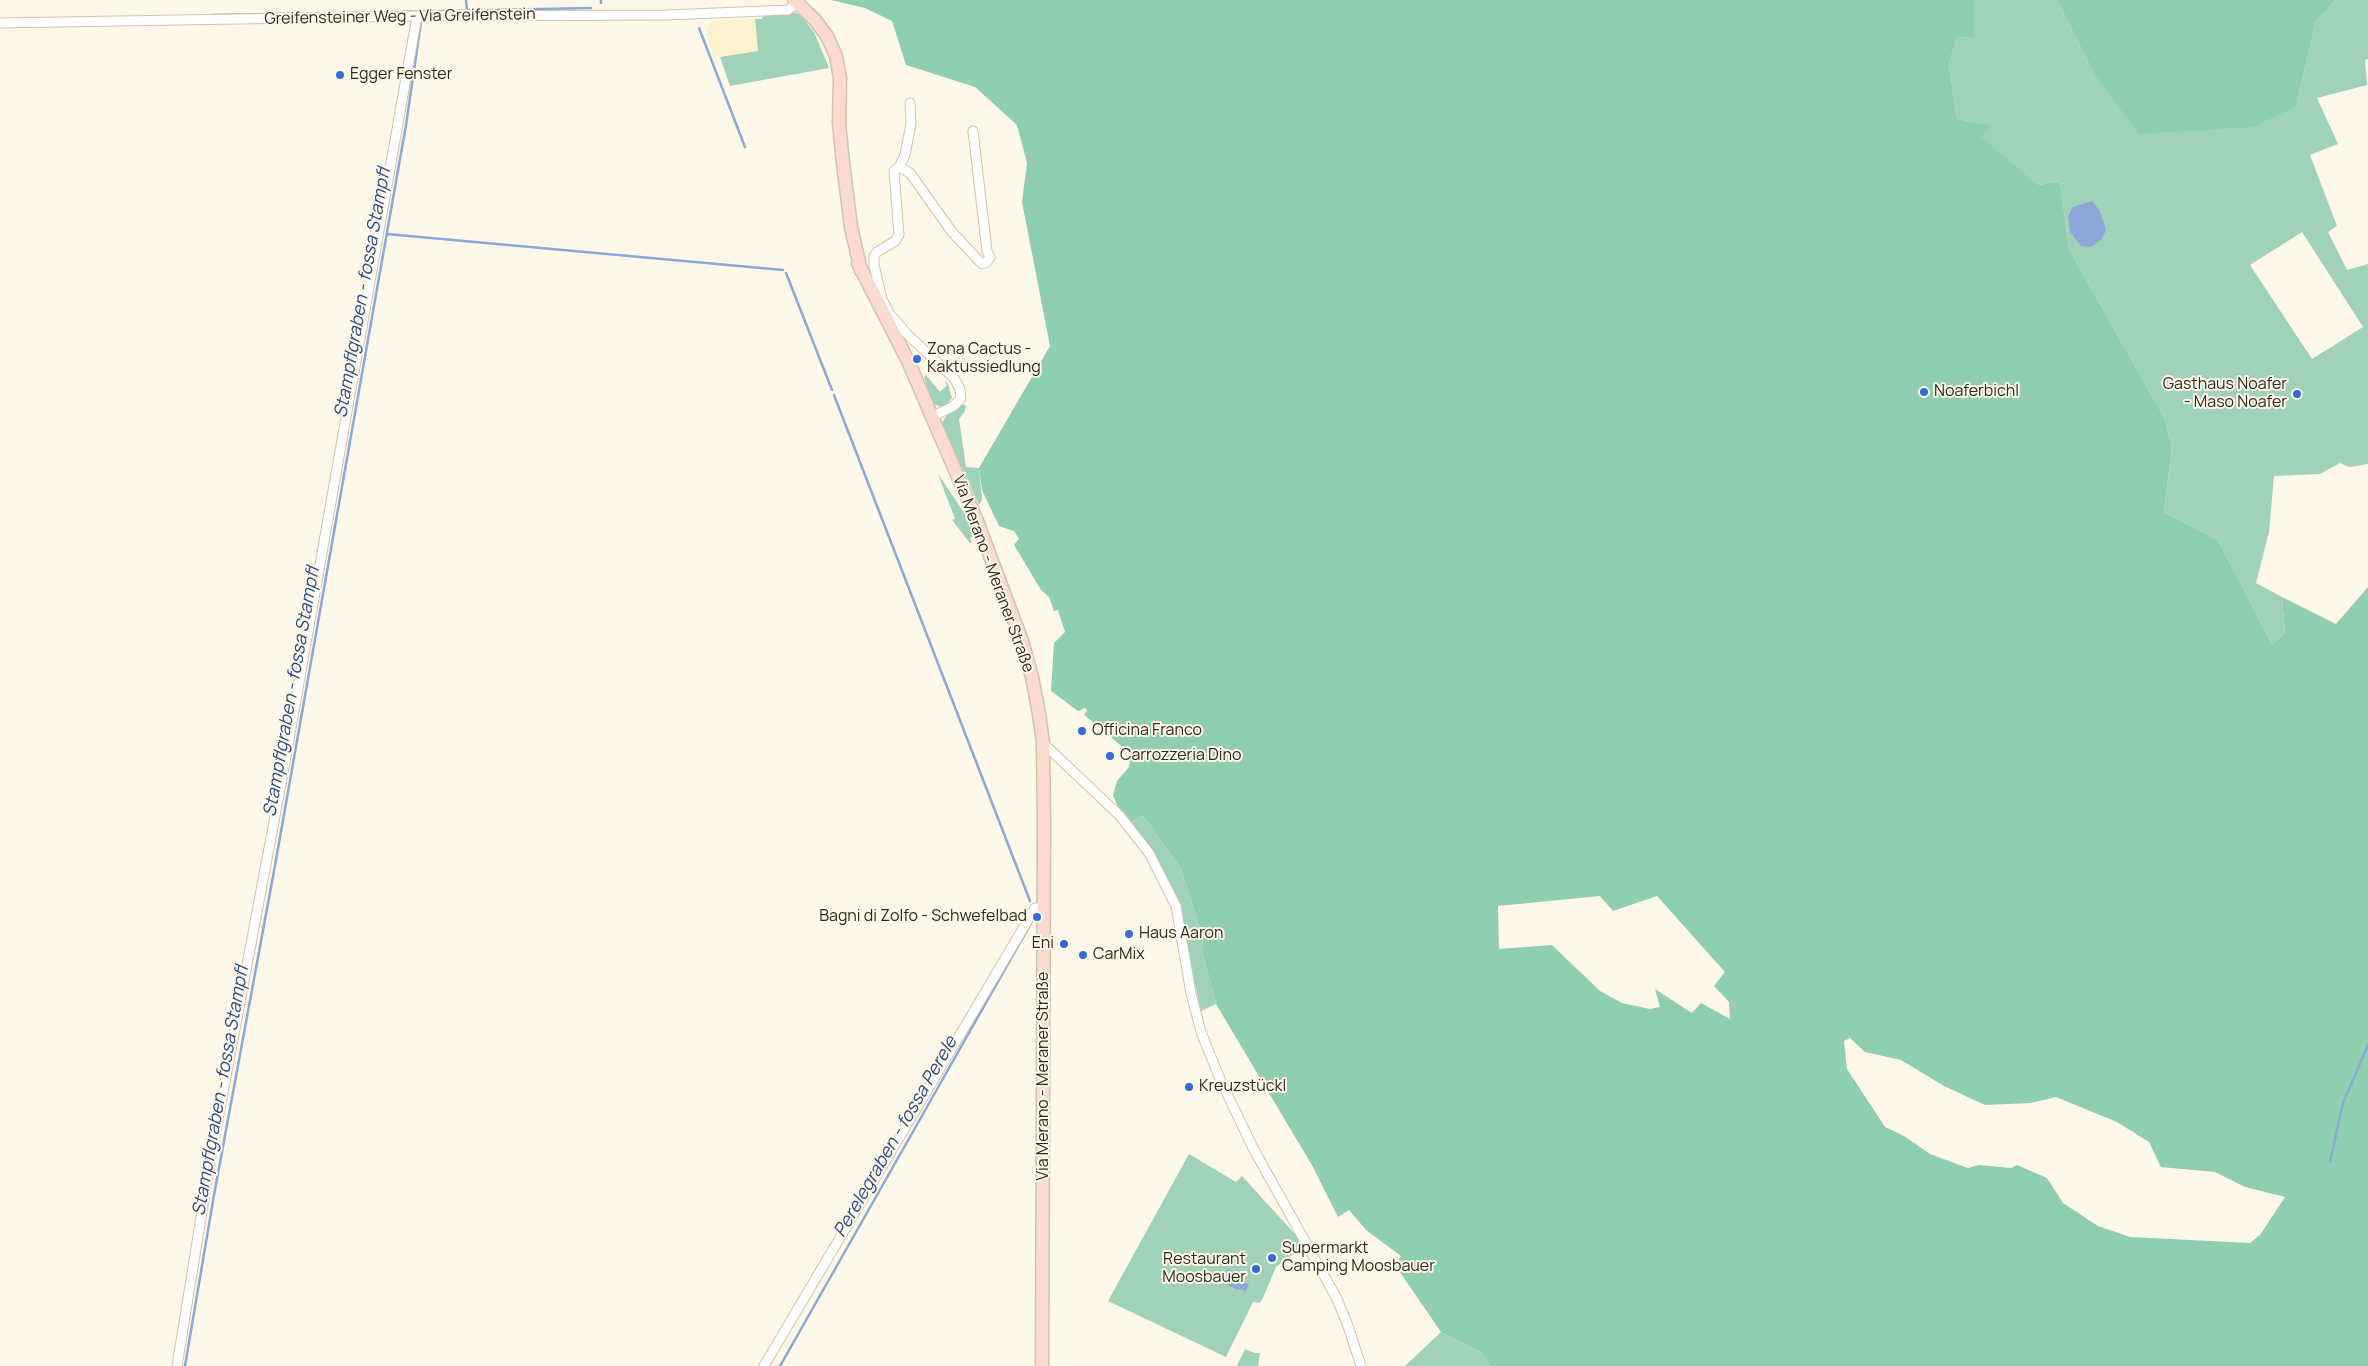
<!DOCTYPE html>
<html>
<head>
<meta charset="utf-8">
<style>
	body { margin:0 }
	canvas { display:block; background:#fef8e8 }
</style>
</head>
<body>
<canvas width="2368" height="1366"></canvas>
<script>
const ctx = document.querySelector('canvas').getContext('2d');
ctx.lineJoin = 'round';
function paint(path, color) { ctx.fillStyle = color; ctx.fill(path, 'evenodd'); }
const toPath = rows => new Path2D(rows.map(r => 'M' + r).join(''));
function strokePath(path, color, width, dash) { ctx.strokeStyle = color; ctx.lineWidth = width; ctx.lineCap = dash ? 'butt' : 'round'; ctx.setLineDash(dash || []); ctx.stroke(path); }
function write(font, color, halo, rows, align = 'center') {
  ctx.font = font + ' Manrope,sans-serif'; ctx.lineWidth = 4; ctx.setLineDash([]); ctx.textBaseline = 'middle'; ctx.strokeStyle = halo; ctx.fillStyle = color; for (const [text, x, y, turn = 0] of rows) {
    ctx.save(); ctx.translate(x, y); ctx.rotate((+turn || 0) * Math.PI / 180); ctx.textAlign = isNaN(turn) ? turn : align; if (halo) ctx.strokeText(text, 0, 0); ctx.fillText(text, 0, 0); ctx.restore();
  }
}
paint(toPath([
	[755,19,758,51,714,57,708,42,707,31,711,20]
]), '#fef1ce');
paint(toPath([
	[1974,0,2057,0,2093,72,2296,107,2316,21,2336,0,2368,0,2368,59,2365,60,2367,85,2317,98,2338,144,2310,155,2337,226,2328,232,2347,270,2368,264,2368,464,2349,467,2340,463,2320,474,2274,476,2269,532,2256,583,2282,597,2285,633,2272,644,2218,540,2164,512,2172,448,2165,419,2069,249,2060,181,2039,185,1980,137,1991,125,1957,119,1949,64,1957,37,1974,38],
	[2302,232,2363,327,2312,359,2250,265],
	[793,12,801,16,814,32,829,68,730,86,720,57,758,51,755,19,761,19,765,15],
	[926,375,940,392,947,385,944,380,948,384,952,398,946,405,941,407,932,403,924,377],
	[963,404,966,406,965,411,959,419,966,467,979,468,982,500,979,505,942,423,946,416],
	[938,474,967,517,974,536,970,538,972,542,970,543,952,520,955,519],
	[1143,816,1180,867,1203,937,1202,951,1216,1004,1201,1011,1186,944,1152,853,1131,822],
	[1189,1154,1236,1182,1242,1176,1305,1245,1276,1267,1262,1300,1260,1303,1253,1302,1226,1357,1108,1301],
	[1441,1332,1482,1353,1490,1366,1405,1366],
	[1245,1349,1255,1353,1260,1353,1258,1366,1237,1366]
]), '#a0d2b9');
paint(toPath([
	[831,0,1974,0,1974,38,1957,37,1949,64,1957,119,1992,125,1981,137,2039,185,2060,181,2069,249,2165,419,2172,448,2164,512,2218,540,2272,644,2285,633,2282,597,2336,624,2368,587,2368,1366,1490,1366,1482,1353,1441,1332,1395,1265,1401,1256,1366,1230,1349,1210,1338,1217,1313,1167,1216,1004,1202,951,1203,937,1180,867,1143,816,1131,822,1117,805,1113,795,1117,781,1129,767,1131,754,1084,715,1087,711,1085,708,1078,711,1051,691,1054,643,1065,632,1058,610,1054,611,1049,597,1041,590,1014,545,1019,539,1014,531,999,526,982,490,979,468,1050,346,1022,202,1027,163,1017,125,975,87,906,65,892,21,865,8],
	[1600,896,1613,911,1657,896,1725,972,1714,986,1729,1002,1730,1019,1701,1003,1692,1013,1655,989,1660,1007,1650,1009,1622,1003,1600,991,1552,945,1499,949,1498,906],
	[1850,1038,1865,1052,1901,1060,1944,1086,1985,1105,2031,1103,2056,1097,2117,1122,2149,1142,2161,1167,2215,1172,2245,1187,2285,1197,2260,1235,2250,1243,2130,1237,2098,1226,2063,1203,2047,1178,2017,1165,2011,1168,1979,1165,1968,1168,1930,1154,1904,1136,1885,1127,1847,1069,1844,1041],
	[2057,0,2336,0,2316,21,2296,107,2252,127,2139,134,2093,72]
]), '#8fcfaf');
paint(toPath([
	[2092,201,2100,211,2106,230,2102,239,2091,247,2081,246,2070,232,2068,216,2073,207],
	[1228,1269,1243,1277,1243,1280,1249,1285,1246,1291,1239,1289,1238,1290,1221,1282]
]), '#8ba8d9');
strokePath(toPath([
	[466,0,467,11],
	[601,0,601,3],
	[342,13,591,8],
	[213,15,334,13],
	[699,28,745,147],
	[387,234,783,270],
	[786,273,832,390],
	[834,395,1030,901],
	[2330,1162,2343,1103,2368,1045],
	[185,1366,214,1195,274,871,406,125,421,22],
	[780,1366,1033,920]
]), '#8ba8d9', 2.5);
const street = toPath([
	[0,23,417,16,667,15,788,10,797,3],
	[899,167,905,155,911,124,910,103],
	[931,417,954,406,961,398,960,389,954,378,907,334,889,313,882,299,874,265,874,256,877,252,895,241,899,235,894,171,899,167,910,173,952,232,982,264,987,262,990,257,987,251,973,131],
	[1043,743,1120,816,1149,853,1176,906,1191,993,1201,1032,1220,1079,1253,1148,1336,1297,1347,1323,1361,1366],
	[177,1366,210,1162,282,779,417,16],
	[764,1366,1035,908,1044,908]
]);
const secondary = toPath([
	[794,0,815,20,827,36,836,56,840,78,839,123,843,163,851,227,861,271],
	[858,263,908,361,977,521,1022,641,1032,677,1039,714,1043,743,1044,823,1042,1366]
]);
strokePath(street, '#cfc5ab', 11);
strokePath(secondary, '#cfc5ab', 15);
strokePath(street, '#fff', 9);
strokePath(secondary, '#fbdbcf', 12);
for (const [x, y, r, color] of [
	[340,75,5,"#346ad9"],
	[917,359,5,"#346ad9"],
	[1924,392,5,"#346ad9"],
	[2297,394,5,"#346ad9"],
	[1082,731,5,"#346ad9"],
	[1110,756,5,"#346ad9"],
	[1037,917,5,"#346ad9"],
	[1129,934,5,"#346ad9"],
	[1064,944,5,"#346ad9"],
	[1083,955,5,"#346ad9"],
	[1189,1087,5,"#346ad9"],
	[1272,1258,5,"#346ad9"],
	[1256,1269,5,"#346ad9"]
]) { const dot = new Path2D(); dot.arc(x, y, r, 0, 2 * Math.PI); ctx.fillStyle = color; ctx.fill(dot); strokePath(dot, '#fef8e8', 2); }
write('16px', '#2e2a20', '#fef8e8', [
	["Greifensteiner Weg - Via Greifenstein",400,17,-1],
	["Via Merano - Meraner Straße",993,574,70],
	["Via Merano - Meraner Straße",1044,1076,-90]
]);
write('16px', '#2e2a20', '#fef8e8', [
	["Egger Fenster",350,75],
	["Zona Cactus -",927,350],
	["Kaktussiedlung",927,368],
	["Gasthaus Noafer",2287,385,"right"],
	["- Maso Noafer",2287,403,"right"],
	["Noaferbichl",1934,392],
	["Officina Franco",1092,731],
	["Carrozzeria Dino",1120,756],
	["Bagni di Zolfo - Schwefelbad",1027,917,"right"],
	["Haus Aaron",1139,934],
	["Eni",1054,944,"right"],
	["CarMix",1093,955],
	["Kreuzstückl",1199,1087],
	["Supermarkt",1282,1249],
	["Camping Moosbauer",1282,1267],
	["Restaurant",1246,1260,"right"],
	["Moosbauer",1246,1278,"right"]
], 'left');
write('italic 18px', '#2a4b88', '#fef8e8', [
	["Stampflgraben - fossa Stampfl",363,293,-80],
	["Stampflgraben - fossa Stampfl",292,692,-80],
	["Stampflgraben - fossa Stampfl",221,1091,-80],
	["Perelegraben - fossa Perele",896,1137,-60]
]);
</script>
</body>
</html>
